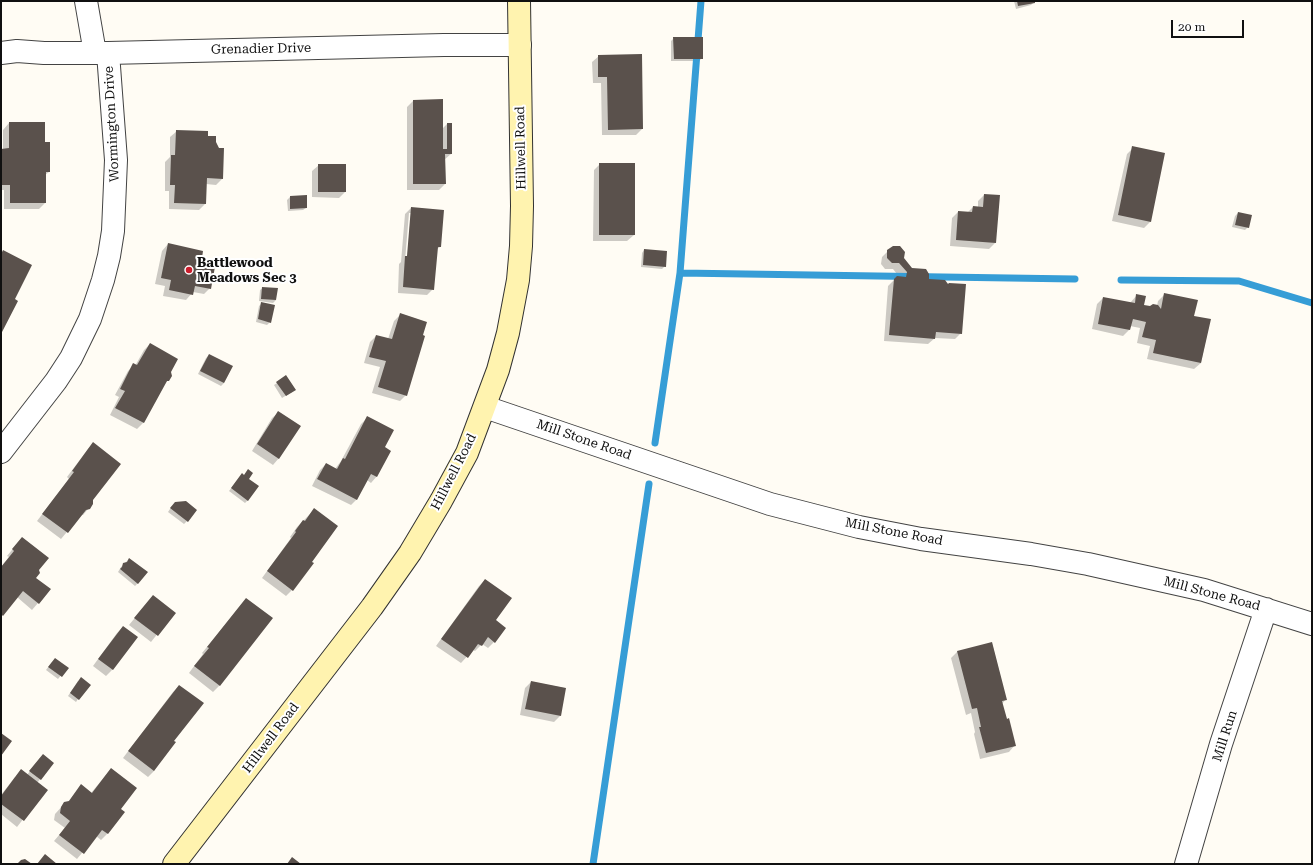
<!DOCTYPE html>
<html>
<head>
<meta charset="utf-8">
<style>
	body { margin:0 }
	#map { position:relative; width:1313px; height:865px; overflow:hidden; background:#fffcf4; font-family:"Roboto Serif",serif }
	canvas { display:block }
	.frame { position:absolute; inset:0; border:2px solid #101010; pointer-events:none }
	.scale { position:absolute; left:1171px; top:20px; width:73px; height:18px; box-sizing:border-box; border:2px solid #101010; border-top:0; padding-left:5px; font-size:12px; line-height:14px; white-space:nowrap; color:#101010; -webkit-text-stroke:3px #fff; paint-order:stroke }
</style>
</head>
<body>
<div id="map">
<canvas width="1313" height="865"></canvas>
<div class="frame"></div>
<div class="scale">20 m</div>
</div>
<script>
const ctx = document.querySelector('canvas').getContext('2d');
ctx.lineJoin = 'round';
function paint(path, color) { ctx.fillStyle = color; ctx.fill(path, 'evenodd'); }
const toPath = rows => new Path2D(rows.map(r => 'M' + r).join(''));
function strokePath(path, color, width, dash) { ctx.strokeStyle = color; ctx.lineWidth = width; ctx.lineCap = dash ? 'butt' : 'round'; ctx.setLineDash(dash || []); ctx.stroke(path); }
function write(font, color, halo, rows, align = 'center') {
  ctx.font = font + ' "Roboto Serif",serif'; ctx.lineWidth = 4; ctx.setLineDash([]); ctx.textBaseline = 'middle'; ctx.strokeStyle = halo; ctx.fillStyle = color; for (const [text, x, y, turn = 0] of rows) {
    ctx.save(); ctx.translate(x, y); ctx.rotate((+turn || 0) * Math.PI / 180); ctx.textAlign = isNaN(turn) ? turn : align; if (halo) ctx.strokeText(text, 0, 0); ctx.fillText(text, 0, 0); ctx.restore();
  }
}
paint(toPath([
	[1014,1,1034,1,1034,2,1031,5,1016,9],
	[674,38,702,58,699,61,671,61,671,41],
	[599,56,642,129,636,135,602,135,601,83,593,83,592,62],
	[442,100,442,129,447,124,451,154,444,160,445,184,439,190,407,190,407,107,413,101],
	[9,123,44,123,44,143,49,172,45,175,45,203,39,209,4,209,4,190,1,190,1,150,3,150,3,130],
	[177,131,207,137,215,142,222,179,216,185,206,184,205,204,199,210,169,209,169,191,165,191,165,162,170,157,170,137],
	[1133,148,1150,222,1144,228,1112,221,1127,154],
	[600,164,634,235,627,241,593,241,594,170],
	[319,165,345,192,339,198,312,197,312,171],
	[984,195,995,243,989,249,950,246,952,218,958,212,968,212,973,207,978,208,978,201],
	[290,197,306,208,303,210,288,211,287,200],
	[411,208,440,247,437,249,433,289,427,295,398,293,399,264,401,262,405,214],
	[409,213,411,213,407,261,405,261],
	[1238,213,1248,227,1245,230,1232,227,1235,216],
	[168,244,201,259,210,288,204,294,193,292,186,300,163,296,165,286,155,284,162,251],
	[644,250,665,266,662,269,641,267,642,253],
	[888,251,903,259,911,269,928,280,961,333,955,339,935,338,928,344,884,341,888,286,894,280,900,278,893,269,885,269,881,264,882,257],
	[263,288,276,300,273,303,259,301,260,290],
	[1137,295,1143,306,1150,308,1157,306,1158,301,1164,295,1193,317,1210,320,1201,363,1194,369,1147,359,1150,346,1137,343,1140,328,1130,326,1129,330,1123,336,1092,329,1097,304,1103,298,1130,303],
	[262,303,270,322,267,325,256,322,259,306],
	[400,315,406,395,400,401,372,393,380,367,364,363,370,342,376,336,388,339,394,321],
	[150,344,170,371,168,380,164,385,143,423,137,429,110,415,119,397,115,395,128,371,134,365,135,366,144,350],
	[209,355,232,367,224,383,221,386,198,374,206,358],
	[277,383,292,392,282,398,274,385],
	[279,412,279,458,273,465,252,451,272,418],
	[367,418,384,447,377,476,371,483,367,480,357,499,351,505,312,486,320,470,326,464,335,469,341,461,361,424],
	[94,443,93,500,89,508,83,515,81,515,61,539,37,521,69,479,67,477,88,449],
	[242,474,248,479,248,500,245,503,229,491],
	[172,506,187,521,184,524,168,512],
	[314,510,292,590,286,596,262,578,291,538,290,537,297,527],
	[16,545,38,570,35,578,50,589,32,610,17,597,1,617,1,567,9,557,7,556],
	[129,559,138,583,135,586,118,572,121,567],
	[485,580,494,621,494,642,488,648,482,644,475,651,473,650,461,663,436,646,479,586],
	[153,596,174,613,151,642,129,625],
	[246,599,271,618,219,686,213,692,189,673,203,654,202,653],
	[123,627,137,637,112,670,106,676,93,666,117,633],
	[992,643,1006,699,1002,704,1015,745,1009,752,980,759,974,734,975,732,971,713,966,715,951,658,957,652],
	[52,662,67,668,58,679,46,670],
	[78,681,78,699,76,702,68,696],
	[531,682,565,688,560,716,554,722,520,715,525,688],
	[179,686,173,742,154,771,148,777,123,758,173,692],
	[40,758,53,763,37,783,46,790,17,827,1,814,1,795,15,777,27,775],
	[111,769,120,809,124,812,107,834,101,840,96,836,77,859,54,841,65,828,54,820,55,814,65,803,67,803,81,786,91,793]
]), '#0003');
strokePath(toPath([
	[680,273,1075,279],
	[1121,280,1239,281,1312,303],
	[655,443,680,273,701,1],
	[593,864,649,484]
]), '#369dd6', 7);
paint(toPath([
	[1017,1,1035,1,1035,3,1018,6],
	[673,37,703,37,703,59,674,59],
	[642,54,643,129,608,130,607,77,598,77,598,55],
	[443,99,443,149,447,149,447,123,452,123,452,154,445,154,446,184,413,184,413,100],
	[9,122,45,122,45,142,50,142,50,172,46,172,46,203,10,203,10,185,1,185,1,149,9,148],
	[176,130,208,131,208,136,216,136,216,142,219,148,224,148,223,179,207,178,206,204,174,203,175,185,170,185,171,155,175,155],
	[1132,146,1165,153,1151,222,1118,215],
	[599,163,635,163,635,235,599,235],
	[318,164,346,164,346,192,318,192],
	[984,194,1000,195,996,243,956,240,958,211,972,212,973,206,983,207],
	[307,195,307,208,290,209,290,196],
	[411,207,444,210,441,247,438,247,434,290,403,287,405,256,407,256],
	[1238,212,1252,215,1249,228,1235,225],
	[168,243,203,251,202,258,216,261,211,289,195,286,193,295,169,290,171,280,161,278],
	[893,246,900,246,905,252,904,258,912,268,926,269,929,274,929,279,945,280,948,284,949,283,966,284,962,334,936,332,935,339,889,335,894,279,897,276,906,277,907,272,899,263,892,263,887,258,887,250],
	[644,249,667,251,666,267,643,265],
	[3,250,32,265,15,299,18,301,1,334,1,254],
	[262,287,278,288,276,300,261,299],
	[1164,293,1198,300,1194,316,1211,319,1201,363,1153,353,1156,340,1142,337,1146,322,1133,319,1130,330,1098,324,1103,297,1135,303,1136,294,1146,296,1144,305,1150,306,1153,304,1158,305,1161,309],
	[261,302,275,305,271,323,258,319],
	[400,313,427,322,423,335,425,336,407,396,378,387,386,361,369,357,376,335,392,339],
	[150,343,178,359,171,372,172,376,169,381,167,381,144,423,115,408,125,391,120,389,133,363,137,365],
	[209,354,233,366,224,383,200,371],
	[286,375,296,390,286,396,276,382],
	[278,411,301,426,279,459,257,444],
	[367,416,394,430,385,447,391,451,377,477,371,474,357,500,317,479,326,463,337,469,343,458,345,459],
	[93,442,121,464,93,500,93,504,90,509,86,510,68,533,42,514,74,472,72,471],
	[248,469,253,473,249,479,259,486,248,501,231,488,242,473,244,475],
	[186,501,197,510,188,522,170,508,175,502],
	[314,508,338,526,312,562,314,563,293,591,267,571,296,532,295,531,303,520,305,521],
	[22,537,49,558,39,570,40,573,36,578,51,589,39,604,23,591,3,616,1,614,1,567,14,551,12,549],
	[129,558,148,572,138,584,120,569,122,567,123,563,127,562],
	[485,579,512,598,496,620,506,628,495,643,488,637,482,646,478,644,468,658,441,639],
	[153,595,176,613,158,636,134,618],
	[246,598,273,618,220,686,194,666,209,648,207,647],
	[123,626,138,637,113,670,98,659],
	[992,642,1007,700,1002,701,1007,719,1009,718,1016,746,986,753,979,727,981,727,977,708,972,709,957,651],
	[55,658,69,668,62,677,48,667],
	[81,677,91,685,79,700,70,693],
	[531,681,566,688,561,716,525,709],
	[179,685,204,703,174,741,176,742,154,771,128,751],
	[1,733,12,741,1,756],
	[43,754,54,763,41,780,29,771],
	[111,768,137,788,121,809,125,812,108,834,102,830,84,854,59,835,70,821,60,813,61,807,64,802,69,801,81,784,92,793],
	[21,769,48,790,24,821,1,804,1,796],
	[45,854,57,864,37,864],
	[292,857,301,864,287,864],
	[25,859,32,864,17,864,21,860]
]), '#5a514c');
const street = toPath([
	[86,1,95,53],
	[1,53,17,51,44,53,108,53,444,45,520,45],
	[485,407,770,504,859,527,921,539,1031,554,1088,564,1204,590,1312,624],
	[1,452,56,381,71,358,90,319,103,280,109,256,113,231,116,160,108,53],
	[1186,864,1221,744,1266,609]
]);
const secondary = toPath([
	[174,864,372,607,410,553,441,501,467,453,498,370,508,333,518,280,521,246,522,206,519,1]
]);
strokePath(street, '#434343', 24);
strokePath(secondary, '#323232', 24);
strokePath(street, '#fff', 22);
strokePath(secondary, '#fff3af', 22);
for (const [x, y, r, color] of [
	[189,270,4,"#cb1e2d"]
]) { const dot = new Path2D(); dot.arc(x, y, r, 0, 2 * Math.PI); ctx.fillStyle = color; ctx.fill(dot); strokePath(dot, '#fff', 1.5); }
write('13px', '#101010', '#fff', [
	["Grenadier Drive",261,49,-1],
	["Wormington Drive",112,124,-93],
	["Hillwell Road",521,148,-91],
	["Mill Stone Road",584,440,19],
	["Hillwell Road",454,472,-63],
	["Mill Stone Road",894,532,11],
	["Mill Stone Road",1212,594,15],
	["Mill Run",1225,736,-72],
	["Hillwell Road",271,738,-53]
]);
write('bold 13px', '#101010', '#fff', [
	["Battlewood",197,263],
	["Meadows Sec 3",197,278]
], 'left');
</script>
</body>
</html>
